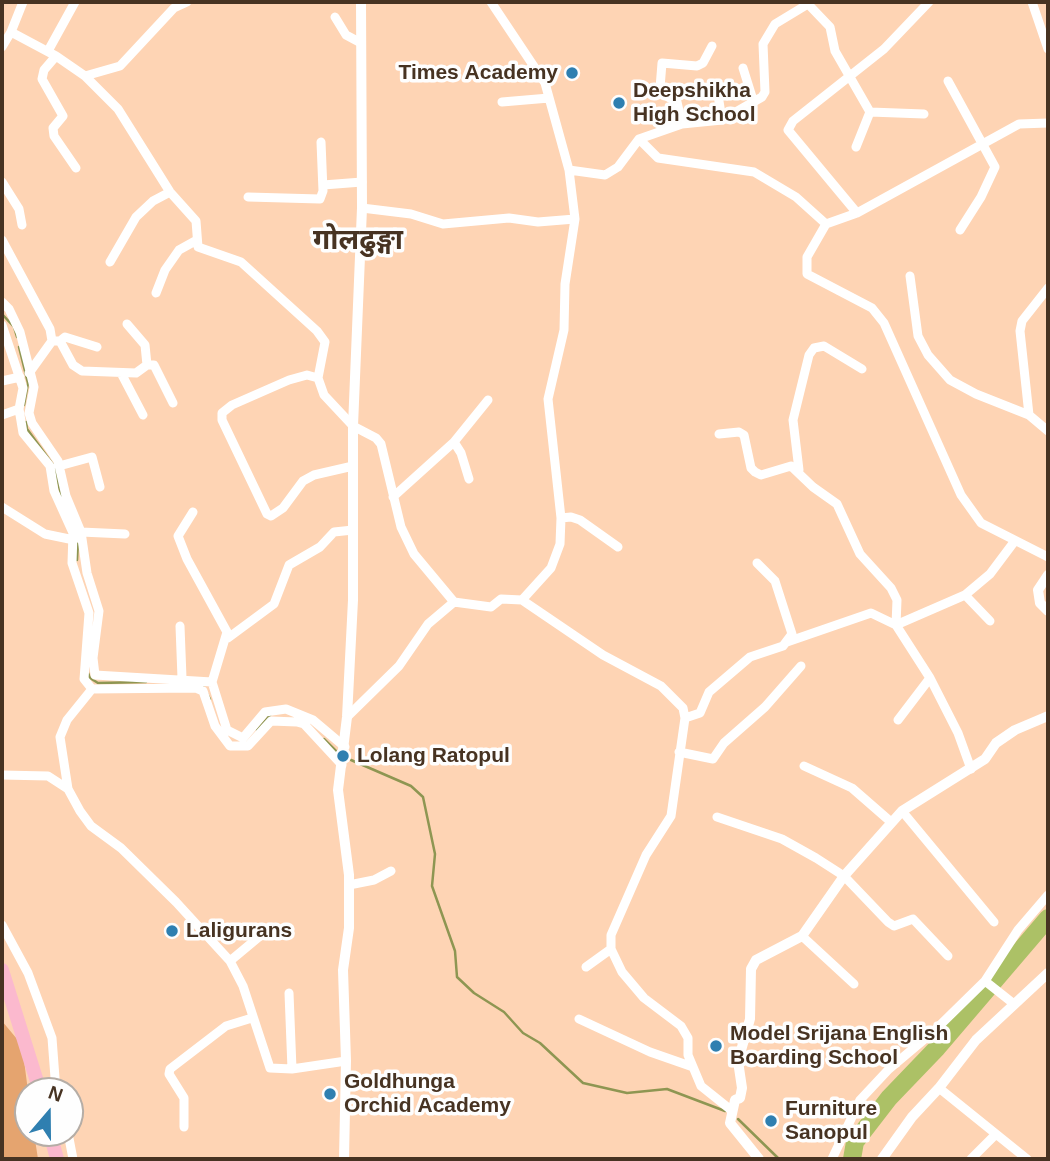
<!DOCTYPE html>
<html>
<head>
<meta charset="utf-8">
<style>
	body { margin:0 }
	#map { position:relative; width:1050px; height:1161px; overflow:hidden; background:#fed4b4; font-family:Arial,sans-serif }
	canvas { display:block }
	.frame { position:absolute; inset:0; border:4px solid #473322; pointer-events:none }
	.north { position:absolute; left:14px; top:1077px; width:70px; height:70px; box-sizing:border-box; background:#fefefe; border:2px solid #b5ada6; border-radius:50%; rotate:20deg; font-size:19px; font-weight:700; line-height:28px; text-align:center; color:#473322 }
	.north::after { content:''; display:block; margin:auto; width:24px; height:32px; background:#2f7fb0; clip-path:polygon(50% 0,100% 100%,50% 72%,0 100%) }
</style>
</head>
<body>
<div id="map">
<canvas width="1050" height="1161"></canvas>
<div class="frame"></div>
<div class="north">N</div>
</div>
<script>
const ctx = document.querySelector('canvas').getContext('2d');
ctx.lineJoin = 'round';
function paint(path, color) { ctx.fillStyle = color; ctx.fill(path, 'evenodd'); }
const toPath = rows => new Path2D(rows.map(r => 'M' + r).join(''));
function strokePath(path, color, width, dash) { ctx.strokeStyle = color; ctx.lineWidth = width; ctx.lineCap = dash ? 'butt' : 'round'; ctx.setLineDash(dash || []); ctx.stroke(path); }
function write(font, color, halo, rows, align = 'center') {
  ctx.font = font + ' Arial,"Noto Sans Devanagari",sans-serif'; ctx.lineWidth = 7; ctx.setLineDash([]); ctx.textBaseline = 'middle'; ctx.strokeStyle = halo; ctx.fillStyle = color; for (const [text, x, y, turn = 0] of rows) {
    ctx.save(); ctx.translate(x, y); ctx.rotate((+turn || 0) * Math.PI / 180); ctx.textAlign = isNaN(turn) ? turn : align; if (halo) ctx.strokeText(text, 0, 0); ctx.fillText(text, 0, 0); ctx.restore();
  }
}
paint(toPath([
	[2,1021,22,1045,28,1091,28,1133,34,1133,38,1159,2,1159]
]), '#e5a46f');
strokePath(toPath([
	[2,314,14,327,17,337],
	[19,347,28,383,24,405],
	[26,422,27,429,54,466,62,499],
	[77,560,78,541],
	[88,673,90,678,98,683,146,682],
	[202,685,210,699],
	[257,730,271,714],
	[324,739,336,751],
	[351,760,411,786,423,797,435,854,432,886,455,951,457,977,474,993,504,1012,523,1033,540,1043,583,1083,627,1093,667,1089,725,1111],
	[738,1119,779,1159]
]), '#8e9652', 2.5);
strokePath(toPath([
	[852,1159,855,1142,889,1098,937,1048,1048,918]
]), '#acc166', 18);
strokePath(toPath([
	[491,2,545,83,569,170,575,219,565,284,564,330,548,399,561,518,560,544,551,568,522,600],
	[809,2,808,4,830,27,835,51,870,112,924,114],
	[1032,2,1048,49],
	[335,17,346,35,361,43],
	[11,32,23,2],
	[2,47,11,32,56,56,85,76,118,109,170,192,196,221,198,247,241,262,317,331,325,342,318,378,324,395,353,426,376,438,381,444,401,527,414,554,454,602,491,607,501,599,522,600,603,655,661,686,683,708,685,718,671,816,646,855,611,935,611,949,622,972,644,998,681,1026,688,1038,688,1055,701,1086,731,1110],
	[48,51,75,2],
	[56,56,44,70,42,79,63,116,53,128,54,136,76,168],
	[743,68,753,100],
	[85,76,120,66,174,8,187,2],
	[948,81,995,167,981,197,960,230],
	[718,95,722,120],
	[502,102,549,98],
	[1048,123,1019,124,857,213,826,224,807,257,807,274,872,308,884,323,961,495,981,523,1048,557],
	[682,124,677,102,663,94,660,88,662,63,697,66,703,63,712,46],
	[639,139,658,158,754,172,796,197,826,224],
	[856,147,870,112],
	[569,170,605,175,618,167,639,139,682,124,722,120,762,97,765,92,763,44,775,24,808,4],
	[2,182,19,209,22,225],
	[323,185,362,182],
	[248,197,320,199,323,191,321,142],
	[362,208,411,214,443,224,509,218,538,222,575,219],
	[857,213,788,130,793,121,884,49,929,2],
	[2,240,50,329,52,341,29,373],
	[110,262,136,217,153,201,170,192],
	[910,276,918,336,928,355,950,380,976,394,1029,415],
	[1048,288,1022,321,1020,331,1029,415,1048,431],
	[156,293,165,270,179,250,197,240],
	[2,302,9,309,20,332,34,387,29,413,32,423,58,461,66,496,81,532,87,573,99,611,93,658,95,675,212,682],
	[127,324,145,345,147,365],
	[2,325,23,388,19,409,23,433,50,466,54,491,73,533,72,563,89,613,84,679,92,689],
	[52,341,60,341,73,365,82,371,136,373,147,365,154,365,173,403],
	[60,341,65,337,97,347],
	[121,373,143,415],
	[318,378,307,375,289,380,232,405,222,413,222,420,267,514,271,516,283,508,303,481,314,475,353,466],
	[2,381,20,377],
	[2,415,19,409],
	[719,434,739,432,744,435,751,468,755,472,761,475,791,466,813,487,837,504,860,554,891,588,897,600,896,625,930,678,958,733,971,769],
	[454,442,461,453,469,479],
	[59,466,92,457,100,487],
	[799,470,793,420,809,355,814,348,824,346,862,369],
	[393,497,454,442,488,400],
	[2,507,45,534,74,540],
	[193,512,178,536,187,559,227,632,212,682,227,730,243,738,265,712,286,709,313,720,345,747],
	[561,518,571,517,580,520,618,547],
	[81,532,125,534],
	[965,595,990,621],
	[180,626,182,678],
	[228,638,274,604,289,565,320,547,334,532,353,530],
	[787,642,871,613,896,625,965,595,990,574,1014,542],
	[347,717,399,666,428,624,454,602],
	[685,718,700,713,709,692,750,657,783,646,792,634,775,581,757,563],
	[898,720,930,678],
	[679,752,713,759,724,743,765,707,801,666],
	[342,765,304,724,297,722,271,721,248,746,230,746,215,726,203,691,196,688,92,689,67,720,60,737,68,789,80,811,91,826,121,848,176,902,230,961,243,986,270,1068,292,1069,346,1061],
	[804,766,852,788,891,822],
	[2,775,48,776,68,789],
	[902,811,994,922],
	[717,817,782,839,816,858,844,876,888,922,894,926,913,919,948,956],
	[349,885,374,880,391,871],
	[2,925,28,973,52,1038,56,1091],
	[802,936,854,984],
	[230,961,260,936],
	[586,967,611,949],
	[289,993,292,1069],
	[1014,1004,985,981,1018,930,1048,895],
	[579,1019,650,1052,693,1067],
	[939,1088,1027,1159],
	[184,1127,184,1098,169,1074,170,1069,226,1026,252,1018],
	[68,1133,73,1159],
	[832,1159,860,1100,889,1069,933,1032,985,981],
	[971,1159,996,1134]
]), '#fff', 9);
strokePath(toPath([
	[1048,575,1038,590,1040,603,1048,611],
	[344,1159,346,1061,343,970,349,928,349,875,338,790,347,717,353,600,353,426,362,208,361,2],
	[759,1159,730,1123,735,1100,740,1098,742,1088,738,1061,750,1019,751,969,756,960,802,936,844,876,902,811,985,759,996,743,1015,730,1048,716],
	[882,1159,912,1117,939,1088,976,1040,1048,973]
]), '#fff', 10);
strokePath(toPath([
	[2,970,40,1091],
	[50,1133,57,1159]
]), '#fbb9ce', 14);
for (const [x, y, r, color] of [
	[572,73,7,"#2f7fb0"],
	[619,103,7,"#2f7fb0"],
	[343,756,7,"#2f7fb0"],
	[172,931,7,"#2f7fb0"],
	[716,1046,7,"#2f7fb0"],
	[330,1094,7,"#2f7fb0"],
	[771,1121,7,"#2f7fb0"]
]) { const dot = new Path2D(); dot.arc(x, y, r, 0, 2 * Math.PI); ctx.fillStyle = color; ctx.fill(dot); strokePath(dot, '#fefefe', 2.5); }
write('bold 21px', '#473322', '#fefefe', [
	["Times Academy",558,73,"right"],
	["Deepshikha",633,91],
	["High School",633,115],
	["Lolang Ratopul",357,756],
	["Laligurans",186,931],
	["Model Srijana English",730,1034],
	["Boarding School",730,1058],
	["Goldhunga",344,1082],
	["Orchid Academy",344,1106],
	["Furniture",785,1109],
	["Sanopul",785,1133]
], 'left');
write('bold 28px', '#473322', '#fefefe', [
	["गोलढुङ्गा",358,241]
]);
</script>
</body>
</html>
